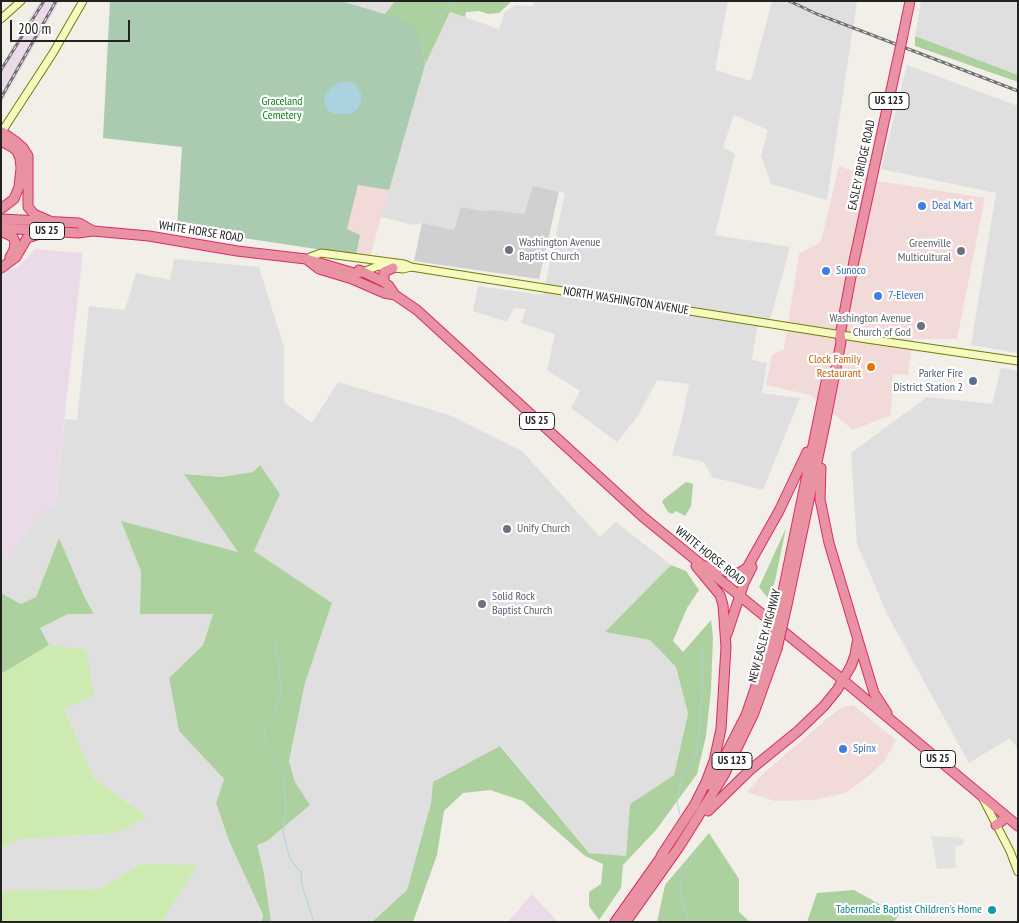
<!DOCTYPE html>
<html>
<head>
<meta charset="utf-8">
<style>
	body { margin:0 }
	#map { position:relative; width:1019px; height:923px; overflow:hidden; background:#f2efe9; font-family:"PT Sans Narrow",sans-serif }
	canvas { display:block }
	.frame { position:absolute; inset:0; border:2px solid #222; pointer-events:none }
	.scale { position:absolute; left:10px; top:20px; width:120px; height:22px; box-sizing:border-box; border:2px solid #222; border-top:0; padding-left:6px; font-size:15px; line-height:18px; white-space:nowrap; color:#222; -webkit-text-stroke:4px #fff; paint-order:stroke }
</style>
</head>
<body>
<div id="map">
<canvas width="1019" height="923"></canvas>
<div class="frame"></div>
<div class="scale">200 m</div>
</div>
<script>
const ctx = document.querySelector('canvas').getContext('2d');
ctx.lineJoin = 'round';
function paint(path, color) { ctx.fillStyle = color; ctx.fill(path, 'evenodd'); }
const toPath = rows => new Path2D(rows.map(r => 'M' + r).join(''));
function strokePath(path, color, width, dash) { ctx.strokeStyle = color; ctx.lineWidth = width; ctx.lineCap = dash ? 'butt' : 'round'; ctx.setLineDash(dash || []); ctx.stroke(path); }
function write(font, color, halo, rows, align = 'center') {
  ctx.font = font + ' "PT Sans Narrow",sans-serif'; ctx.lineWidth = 4.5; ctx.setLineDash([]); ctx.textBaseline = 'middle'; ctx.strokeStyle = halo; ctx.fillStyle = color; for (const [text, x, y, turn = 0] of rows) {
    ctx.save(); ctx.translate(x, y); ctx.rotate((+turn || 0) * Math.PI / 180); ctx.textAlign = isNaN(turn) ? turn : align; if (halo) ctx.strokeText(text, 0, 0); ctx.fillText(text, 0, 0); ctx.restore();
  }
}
paint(toPath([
	[341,1,395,1,385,14],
	[534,1,728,1,715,70,751,81,772,1,857,1,827,200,771,184,761,156,768,130,734,115,723,147,735,154,715,235,790,247,771,317,757,328,752,360,767,363,762,393,800,398,763,490,712,477,704,462,672,455,682,420,689,384,657,380,638,416,617,442,571,408,580,391,547,370,555,334,521,323,526,309,514,308,507,322,473,311,478,286,543,295,565,193,533,187,524,214,495,210,485,211,461,207,454,230,422,223,413,225,381,217,425,65,450,12,499,29,505,12,515,5,533,6],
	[921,1,1018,1,1018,75,915,36],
	[907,65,1018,106,1018,353,971,345,996,193,881,169],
	[174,259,259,267,284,347,284,402,312,423,338,382,449,415,522,451,600,537,616,522,671,565,606,632,650,640,676,667,688,714,674,775,630,804,626,857,589,853,501,746,434,782,431,803,407,890,372,922,271,922,264,873,257,845,310,805,295,782,289,761,305,683,332,603,253,551,280,494,259,465,253,472,222,477,185,474,239,552,122,522,141,571,140,614,213,614,203,645,169,678,179,731,224,779,216,803,229,841,263,915,262,922,161,922,197,866,141,864,100,889,1,891,1,849,21,839,116,833,147,817,94,778,64,709,86,649,49,645,39,628,68,614,94,613,84,596,59,539,36,597,21,604,1,593,1,567,37,515,55,504,65,419,77,420,89,306,125,310,136,273,170,280],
	[1001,368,1018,371,1018,749,1010,738,969,763,888,616,857,544,851,453,927,397,992,404]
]), '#e0dfdf');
paint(toPath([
	[839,166,879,181,985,198,957,339,913,339,908,375,893,374,891,415,853,430,810,395,766,385,772,355,784,349,799,254,821,242],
	[358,185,389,190,370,257,356,255,346,230],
	[853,705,896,740,884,762,865,779,845,793,815,800,775,801,747,792,764,773,829,717,842,707]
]), '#f2dad9');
paint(toPath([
	[40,1,60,1,1,104,1,67,16,40],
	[35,249,83,253,55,504,37,515,1,567,1,270,17,268],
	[532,894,558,922,508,922]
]), '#ebdbe8');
paint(toPath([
	[533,186,559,192,539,279,414,261,422,223,454,230,461,207,485,211,495,210,524,214]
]), '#d0d0d0');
paint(toPath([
	[49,645,86,649,94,695,64,709,94,778,147,817,116,833,21,839,1,849,1,674],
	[141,864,198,865,161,922,1,922,1,891,100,889]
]), '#cdebb0');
paint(toPath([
	[395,1,512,1,499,13,488,14,479,11,466,12,465,17,450,12,425,65,421,39,385,14],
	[915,36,1018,75,1018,82,915,46],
	[260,465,280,494,254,551,332,603,305,683,289,761,295,782,310,805,267,841,257,845,264,873,271,922,262,922,263,915,229,841,216,803,224,779,179,731,169,678,203,645,213,614,140,614,141,571,121,521,238,552,184,474,222,477,253,472],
	[686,482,693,484,691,506,685,516,676,511,672,514,668,512,662,502,664,499],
	[786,528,775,581,768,598,759,587],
	[59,538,84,596,94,614,68,614,40,628,49,645,1,674,1,593,21,604,36,597],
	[671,565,686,571,699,590,687,608,673,641,683,652,711,620,713,637,711,690,706,736,697,774,656,830,623,865,621,888,599,920,589,906,589,892,601,884,603,864,585,856,523,801,490,790,463,793,444,811,437,855,413,922,372,922,407,890,431,803,433,782,500,746,589,853,626,856,630,804,674,775,688,714,676,667,650,640,605,632],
	[709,833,739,879,739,912,750,922,657,922,665,885],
	[854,890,899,915,894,922,807,922,817,893]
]), '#add19e');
paint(toPath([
	[110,1,341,1,385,14,416,25,421,39,425,65,389,190,358,185,347,229,360,235,356,255,177,228,182,147,103,138]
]), '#aacbaf');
paint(toPath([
	[931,836,964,838,963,845,955,846,956,868,937,869]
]), '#e2e2e2');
paint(toPath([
	[340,82,350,82,355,84,361,93,361,102,357,109,350,114,335,114,328,111,324,102,325,95,333,86]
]), '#aad3df');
strokePath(toPath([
	[423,43,434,25,454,1],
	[270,720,281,696,279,664,274,639],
	[267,747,264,732,267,727],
	[269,755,284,777,286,809,283,833,290,859,301,872,302,885,314,922],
	[680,815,677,801,682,777,693,761,697,752,702,693,702,646],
	[689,922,680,893,682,877,698,847]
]), '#aad3df', 1);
const secondary = toPath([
	[1,19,21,1],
	[1,133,53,53,83,1],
	[310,257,321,253,404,264,411,267],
	[363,272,378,266,403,269,411,267,867,339,1018,361],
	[982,797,1010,851,1018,872]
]);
const highway = toPath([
	[903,35,910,1],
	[2,132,15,141,23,148,28,156,28,207,34,214,50,221],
	[1,141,12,147,17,151,20,158,21,168,19,187,14,199,1,209],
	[1,219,79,223,93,231],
	[1,228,78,233,93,231,149,236,237,251,306,259,354,273,363,272],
	[1,231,13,237,15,242,14,250,10,257],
	[306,259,319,269,352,279,384,293,395,295,417,310,643,517,838,676,1018,826],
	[1,268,16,257,27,238,43,233],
	[359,270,384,282,389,286,395,295],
	[384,282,384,272,393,268],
	[821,468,820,499,829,543,874,693,887,713],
	[706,566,731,573,739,573,747,568,779,511,807,452],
	[781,601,826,382],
	[787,605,825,424,841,342,840,335,854,261,898,58],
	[727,634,744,583,752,567],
	[710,785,746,715,770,645],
	[708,811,750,770,798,731,824,706,837,690,851,666,855,655,857,643],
	[996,825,1007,817],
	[661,856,695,804,706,782,714,761,721,729,726,647,723,605,720,595,696,566],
	[615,922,664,853],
	[626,922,679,847,724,775,754,713,777,649]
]);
strokePath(secondary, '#707d05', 9);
strokePath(highway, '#dc2a67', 11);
strokePath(secondary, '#f7fabf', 7);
strokePath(highway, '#e892a2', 9);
const rail = toPath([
	[789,1,817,14,1018,91],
	[1,70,44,1],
	[1,98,56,1]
]);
strokePath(rail, '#707070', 3);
strokePath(rail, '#fff', 1, [4]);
const highwayBridge = toPath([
	[898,58,903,35],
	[770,645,781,601],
	[777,649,787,605]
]);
strokePath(highwayBridge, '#dc2a67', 11, []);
strokePath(highwayBridge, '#e892a2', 9);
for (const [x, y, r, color] of [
	[922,206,5,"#3f7fe0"],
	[509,250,5,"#6b7280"],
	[961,251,5,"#6b7280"],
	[826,271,5,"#3f7fe0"],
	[878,296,5,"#3f7fe0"],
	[921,326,5,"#6b7280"],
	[871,367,5,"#e8710a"],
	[973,381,5,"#5c6f8a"],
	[507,529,5,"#6b7280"],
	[482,604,5,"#6b7280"],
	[843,749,5,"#3f7fe0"],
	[992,910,5,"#0f9aa8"]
]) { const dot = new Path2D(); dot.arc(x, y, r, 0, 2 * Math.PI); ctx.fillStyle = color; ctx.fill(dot); strokePath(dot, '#fff', 2); }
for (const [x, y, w] of [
	[889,101,40],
	[47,231,35],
	[537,421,35],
	[938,759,35],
	[732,761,40]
]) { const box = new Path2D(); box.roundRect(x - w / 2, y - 8.5, w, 17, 4); ctx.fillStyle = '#fff'; ctx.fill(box); strokePath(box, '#222', 1); }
write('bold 11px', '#222', null, [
	["US 123",889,101],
	["US 25",47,231],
	["US 25",537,421],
	["US 25",938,759],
	["US 123",732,761]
]);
write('12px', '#0c8416', '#fff', [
	["Graceland",282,102],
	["Cemetery",282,116]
]);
write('12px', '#222', '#fff', [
	["EASLEY BRIDGE ROAD",862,165,-78],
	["WHITE HORSE ROAD",201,232,9],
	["NORTH WASHINGTON AVENUE",626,301,9],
	["WHITE HORSE ROAD",710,556,39],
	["NEW EASLEY HIGHWAY",765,636,-75]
]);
write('12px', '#366cbe', '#fff', [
	["Deal Mart",932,206],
	["Sunoco",836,271],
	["7-Eleven",888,296],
	["Spinx",853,749]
], 'left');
write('12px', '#5b616d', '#fff', [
	["Washington Avenue",519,243],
	["Baptist Church",519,257],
	["Greenville",951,244,"right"],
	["Multicultural",951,258,"right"],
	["Washington Avenue",911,319,"right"],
	["Church of God",911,333,"right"],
	["Unify Church",517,529],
	["Solid Rock",492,597],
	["Baptist Church",492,611]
], 'left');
write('12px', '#c56008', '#fff', [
	["Clock Family",861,360],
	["Restaurant",861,374]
], 'right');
write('12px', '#4e5e75', '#fff', [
	["Parker Fire",963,374],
	["District Station 2",963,388]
], 'right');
write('12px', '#0d838f', '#fff', [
	["Tabernacle Baptist Children's Home",982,910]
], 'right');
</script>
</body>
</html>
